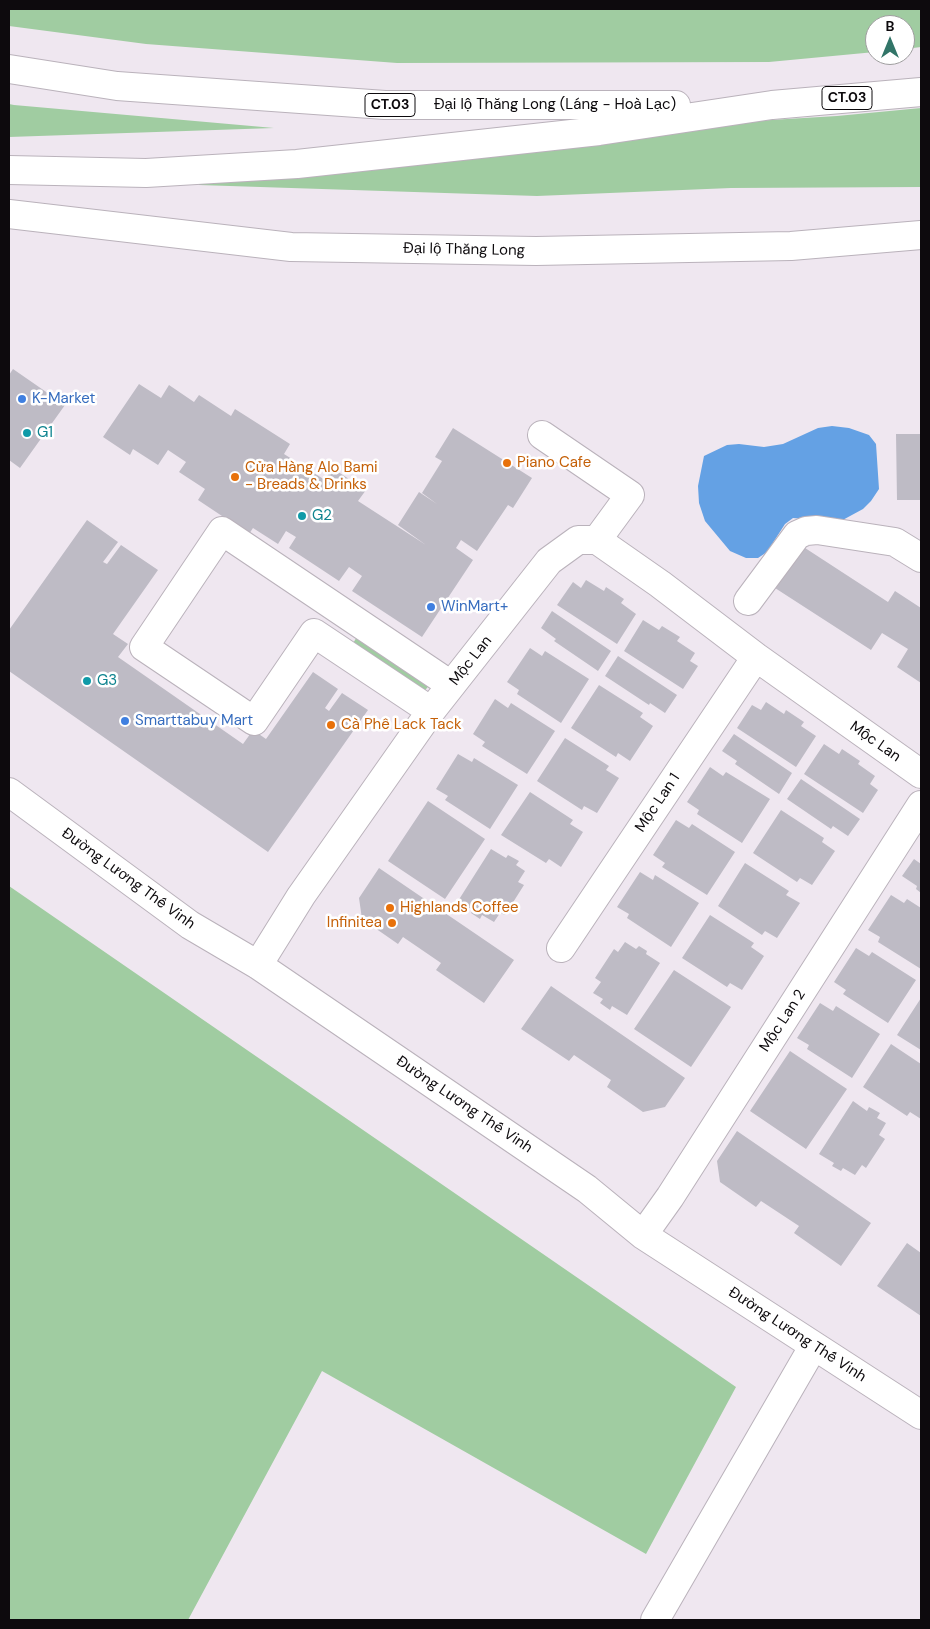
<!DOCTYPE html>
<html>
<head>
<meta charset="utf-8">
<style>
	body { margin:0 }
	#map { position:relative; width:930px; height:1629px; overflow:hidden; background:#efe7f0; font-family:"DM Sans",sans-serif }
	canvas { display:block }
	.frame { position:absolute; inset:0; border:10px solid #0d0a0d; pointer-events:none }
	.north { position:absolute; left:865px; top:15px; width:50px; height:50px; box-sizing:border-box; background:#fff; border:1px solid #9e9d9e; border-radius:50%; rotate:0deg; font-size:14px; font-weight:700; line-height:20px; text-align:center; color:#0d0a0d }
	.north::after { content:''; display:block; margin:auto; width:18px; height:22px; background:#327568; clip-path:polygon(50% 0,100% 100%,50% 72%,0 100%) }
</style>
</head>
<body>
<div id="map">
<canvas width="930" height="1629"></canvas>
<div class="frame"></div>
<div class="north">B</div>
</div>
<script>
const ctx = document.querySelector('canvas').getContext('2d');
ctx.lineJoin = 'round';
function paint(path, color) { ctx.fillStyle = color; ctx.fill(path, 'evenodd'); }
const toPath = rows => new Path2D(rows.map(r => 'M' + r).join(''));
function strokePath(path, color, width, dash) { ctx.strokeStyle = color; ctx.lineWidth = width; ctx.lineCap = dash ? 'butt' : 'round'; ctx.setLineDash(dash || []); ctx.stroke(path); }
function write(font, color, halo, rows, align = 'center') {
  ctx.font = font + ' "DM Sans",sans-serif'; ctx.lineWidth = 5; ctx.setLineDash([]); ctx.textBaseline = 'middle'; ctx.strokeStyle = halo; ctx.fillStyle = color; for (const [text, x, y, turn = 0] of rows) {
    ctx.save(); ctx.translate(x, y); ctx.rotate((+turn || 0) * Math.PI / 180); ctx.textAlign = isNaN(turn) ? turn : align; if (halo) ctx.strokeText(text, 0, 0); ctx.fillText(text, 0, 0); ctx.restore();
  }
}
paint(toPath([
	[9,9,921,9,921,47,905,49,905,25,875,25,875,52,769,62,397,63,146,44,9,26],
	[9,104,14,105,274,128,9,137],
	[921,108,921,187,731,188,537,196,199,185,197,177,721,123,837,116],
	[358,635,430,684,423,693,352,645],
	[9,886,736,1387,646,1554,322,1371,188,1620,9,1620]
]), '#a0cca1');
paint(toPath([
	[832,426,849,428,869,435,876,444,879,489,871,501,863,509,839,522,793,518,785,524,767,552,758,558,746,558,730,551,705,521,699,503,698,486,704,456,727,445,739,444,764,447,783,444,818,428]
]), '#64a1e4');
paint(toPath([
	[13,369,65,405,20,468,9,460,9,375],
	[139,384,161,398,169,385,194,402,199,395,231,416,235,409,290,444,284,454,325,480,332,468,366,490,358,501,426,545,398,525,419,492,437,504,422,493,442,461,435,457,453,428,532,478,513,508,508,505,477,551,461,540,456,548,473,560,422,637,352,591,362,576,349,567,339,581,289,548,296,537,286,531,278,544,253,528,249,534,198,500,205,489,179,472,186,462,168,450,158,465,133,449,130,455,103,437],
	[896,434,921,434,921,500,897,500],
	[87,520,118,542,103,562,107,564,121,545,158,570,113,634,128,644,118,657,243,744,253,730,266,739,313,672,338,689,325,708,329,711,342,693,368,710,268,852,9,671,9,630],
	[802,546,888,602,895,591,921,608,921,683,897,667,908,649,882,633,871,650,775,588],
	[586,580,604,591,606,587,624,599,621,603,636,614,617,644,557,605,573,582,581,588],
	[552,611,611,651,598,671,554,641,556,639,541,628],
	[643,620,659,630,662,626,680,637,677,641,695,653,690,661,698,666,683,689,624,651],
	[530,648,542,656,545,651,589,679,561,723,517,694,519,690,507,682],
	[618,656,677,695,665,713,650,703,649,705,605,676],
	[599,685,643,713,640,717,653,726,630,761,618,753,616,757,571,728],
	[495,699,508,708,511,703,555,731,527,774,482,746,485,742,473,734],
	[766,702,784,714,786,710,804,722,801,726,816,736,796,767,737,728,752,705,761,710],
	[734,734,792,773,779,794,735,764,737,761,722,751],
	[565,738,609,766,606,770,619,778,597,813,584,806,582,810,537,781],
	[824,744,839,754,842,749,860,761,858,764,875,776,870,784,878,790,863,813,804,774],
	[458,754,472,762,474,758,518,785,490,829,445,800,448,796,436,789],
	[710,767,723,776,726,772,770,799,742,843,697,814,699,810,687,802],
	[801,779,860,819,848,836,833,826,831,829,787,799],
	[530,792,573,820,570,824,583,832,561,867,549,859,546,863,501,835],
	[428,801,485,839,445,899,388,861],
	[781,810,824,838,822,842,835,851,812,885,800,878,797,882,753,853],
	[676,820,689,828,692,824,735,852,707,895,662,867,665,863,653,855],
	[491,849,506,858,508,855,519,861,516,865,525,871,518,882,524,885,505,915,500,913,494,922,482,915,480,919,471,913,473,910,458,901],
	[914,859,921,864,921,893,916,889,917,886,902,876],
	[745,863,789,891,786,895,800,903,777,938,765,931,762,935,718,906],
	[379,868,514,960,484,1003,436,970,441,963,403,937,398,944,362,919,359,898],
	[640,872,653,880,655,875,699,903,671,947,627,918,629,914,617,907],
	[891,895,904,903,907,899,921,908,921,969,878,942,880,937,868,930],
	[710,915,754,943,751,947,764,956,742,990,730,983,727,987,682,958],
	[625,942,636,949,639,946,647,951,646,954,660,963,627,1015,612,1006,610,1010,600,1003,603,999,593,993,601,982,595,978,614,949,618,952],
	[856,948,869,956,872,952,916,980,888,1023,843,994,846,990,834,982],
	[674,970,731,1007,691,1067,634,1029],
	[551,986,685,1078,665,1107,643,1112,607,1087,611,1080,574,1055,569,1061,521,1029],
	[921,998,921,1050,897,1035],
	[820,1003,833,1011,836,1006,880,1034,852,1078,807,1049,809,1045,797,1038],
	[891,1044,921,1064,921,1119,910,1112,907,1116,863,1087],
	[790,1051,847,1089,806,1149,750,1111],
	[853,1101,867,1111,869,1107,880,1113,877,1118,886,1123,879,1135,885,1139,866,1168,862,1165,855,1175,843,1168,841,1171,832,1166,834,1163,819,1154],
	[737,1131,871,1223,841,1266,794,1233,799,1226,761,1201,756,1207,720,1182,717,1161],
	[907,1243,921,1253,921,1316,877,1286]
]), '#bebbc5');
const minor = toPath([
	[542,435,630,495,597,540],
	[748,601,797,535,806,531,817,530,895,542,921,558],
	[431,711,314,633,254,721,144,647,222,531,451,685],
	[9,792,190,925,258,965,587,1189,643,1235,921,1415],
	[561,948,756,657],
	[258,965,301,896,431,711,549,561,578,540,597,540,660,584,756,657,921,774],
	[643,1235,670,1197,921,805],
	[655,1620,813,1347]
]);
const major = toPath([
	[9,214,291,247,536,251,791,246,921,235]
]);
const highway = toPath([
	[9,69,117,86,385,105,676,105],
	[9,170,146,173,297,164,599,131,772,105,921,92]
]);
strokePath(minor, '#bab2bb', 30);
strokePath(major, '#bab2bb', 30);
strokePath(highway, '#bab2bb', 30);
strokePath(minor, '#fff', 28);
strokePath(major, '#fff', 28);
strokePath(highway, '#fff', 28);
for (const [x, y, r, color] of [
	[22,399,5,"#3f7fe0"],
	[27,433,5,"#0f9aa8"],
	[507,463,5,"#e8710a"],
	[235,477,5,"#e8710a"],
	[302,516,5,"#0f9aa8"],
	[431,607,5,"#3f7fe0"],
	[87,681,5,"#0f9aa8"],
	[125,721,5,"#3f7fe0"],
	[331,725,5,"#e8710a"],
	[390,908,5,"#e8710a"],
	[392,923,5,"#e8710a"]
]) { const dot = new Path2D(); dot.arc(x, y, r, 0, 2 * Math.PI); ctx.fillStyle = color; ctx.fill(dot); strokePath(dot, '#fff', 2); }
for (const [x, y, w] of [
	[847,98,50],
	[390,105,50]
]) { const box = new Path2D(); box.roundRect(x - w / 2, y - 11.5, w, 23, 4); ctx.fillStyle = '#fff'; ctx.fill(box); strokePath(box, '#0d0a0d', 1); }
write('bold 14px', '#0d0a0d', null, [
	["CT.03",847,98],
	["CT.03",390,105]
]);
write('15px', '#0d0a0d', '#fff', [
	["Đại lộ Thăng Long (Láng - Hoà Lạc)",555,105],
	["Đại lộ Thăng Long",464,250,1],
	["Mộc Lan",471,661,-52],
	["Mộc Lan",875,742,35],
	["Mộc Lan 1",658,803,-56],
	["Đường Lương Thế Vinh",128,879,36],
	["Mộc Lan 2",783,1021,-57],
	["Đường Lương Thế Vinh",464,1105,34],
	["Đường Lương Thế Vinh",797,1335,33]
]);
write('15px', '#366cbe', '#fff', [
	["K-Market",32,399],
	["WinMart+",441,607],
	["Smarttabuy Mart",135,721]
], 'left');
write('15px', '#0d838f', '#fff', [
	["G1",37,433],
	["G2",312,516],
	["G3",97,681]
], 'left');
write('15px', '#c56008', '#fff', [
	["Piano Cafe",517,463],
	["Cửa Hàng Alo Bami",245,468],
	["- Breads & Drinks",245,485],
	["Cà Phê Lack Tack",341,725],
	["Highlands Coffee",400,908],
	["Infinitea",382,923,"right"]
], 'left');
</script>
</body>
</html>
